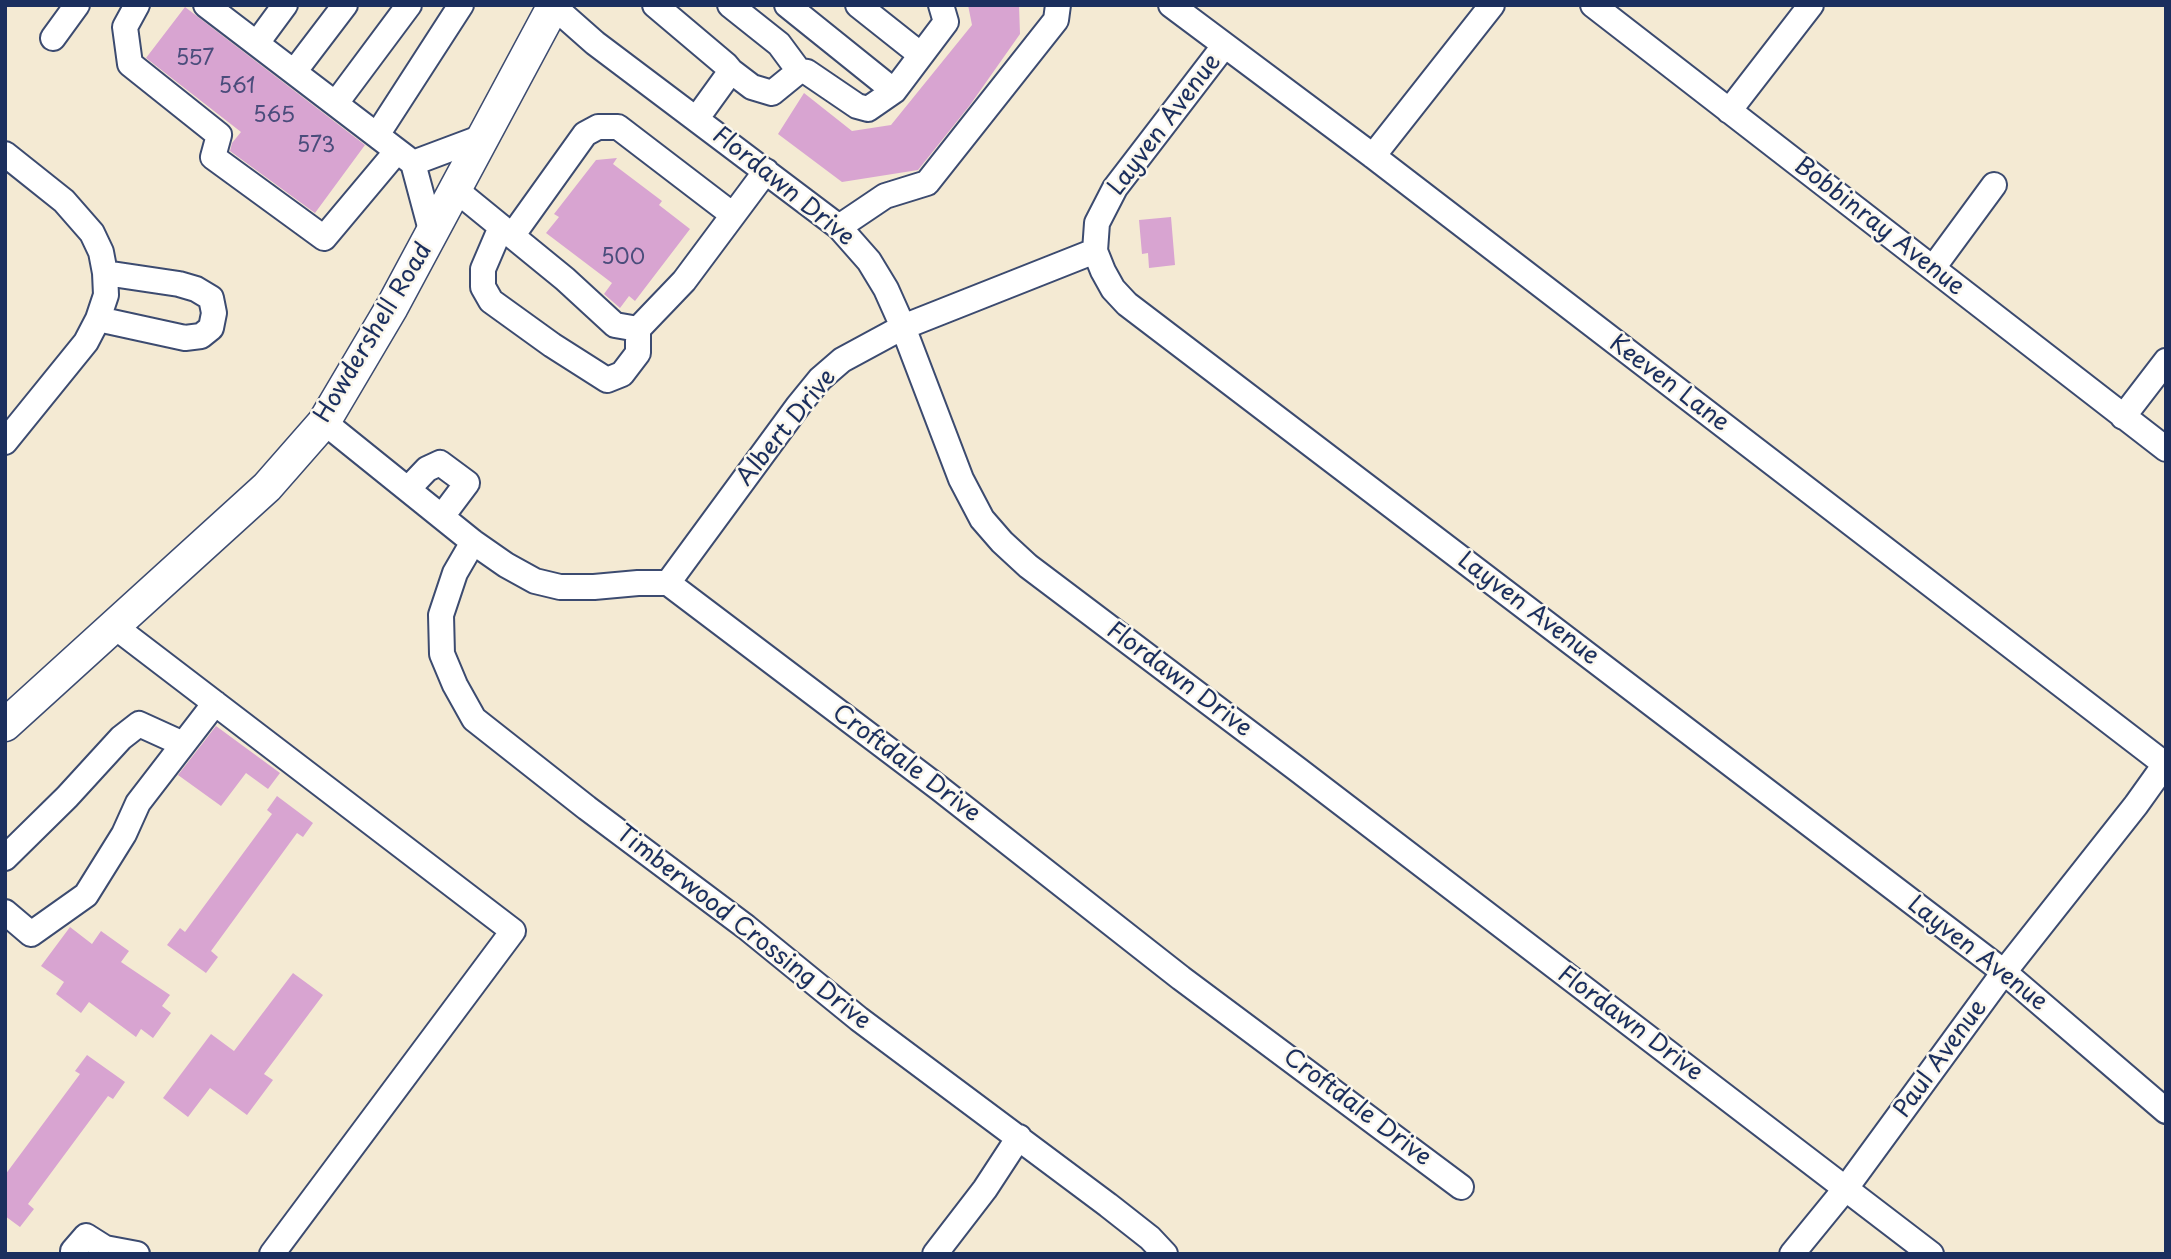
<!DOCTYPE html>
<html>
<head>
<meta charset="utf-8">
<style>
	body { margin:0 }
	#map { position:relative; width:2171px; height:1259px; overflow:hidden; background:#f4ead3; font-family:"Playpen Sans",sans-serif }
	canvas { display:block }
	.frame { position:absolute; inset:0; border:7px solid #1b2f5e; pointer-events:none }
</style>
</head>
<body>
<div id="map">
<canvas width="2171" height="1259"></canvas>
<div class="frame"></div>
</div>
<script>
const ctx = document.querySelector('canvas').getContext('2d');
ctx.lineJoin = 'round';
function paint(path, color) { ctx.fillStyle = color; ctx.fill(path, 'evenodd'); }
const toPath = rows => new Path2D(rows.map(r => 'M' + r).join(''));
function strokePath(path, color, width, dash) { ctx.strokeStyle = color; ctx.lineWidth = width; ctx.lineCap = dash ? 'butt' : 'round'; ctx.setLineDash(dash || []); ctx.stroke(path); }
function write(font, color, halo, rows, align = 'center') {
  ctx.font = font + ' "Playpen Sans",sans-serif'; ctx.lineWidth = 5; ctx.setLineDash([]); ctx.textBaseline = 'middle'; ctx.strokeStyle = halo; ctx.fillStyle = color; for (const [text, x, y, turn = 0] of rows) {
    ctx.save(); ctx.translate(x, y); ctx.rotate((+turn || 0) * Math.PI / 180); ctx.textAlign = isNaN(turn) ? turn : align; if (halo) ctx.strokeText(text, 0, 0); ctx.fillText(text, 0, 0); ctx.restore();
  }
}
paint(toPath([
	[968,5,1019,5,1020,34,970,105,918,170,842,182,778,134,804,93,852,131,891,125,972,25],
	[185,7,365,145,315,213,230,151,232,143,241,132,146,58],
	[617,158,613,164,662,201,659,205,690,229,635,301,629,296,620,308,604,294,612,283,546,233,559,217,554,214,596,160],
	[1171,217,1175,265,1149,268,1148,253,1142,254,1139,220],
	[216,726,280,773,268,789,246,773,221,806,178,775],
	[277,796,313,823,303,837,297,833,211,951,218,957,206,973,167,945,180,928,185,932,272,814,267,810],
	[70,927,92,944,101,931,129,951,121,962,170,995,162,1006,171,1013,153,1038,141,1029,136,1037,89,1002,81,1013,56,994,64,982,41,966],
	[293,973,323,995,264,1074,273,1080,247,1115,210,1088,188,1117,163,1098,211,1034,234,1051],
	[87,1055,125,1082,113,1099,108,1096,28,1204,34,1209,20,1227,5,1216,5,1175,80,1074,75,1071]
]), '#d8a4d1');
const minor = toPath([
	[137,5,125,27,130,64,219,135,213,157,324,238,397,151],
	[206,5,413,163],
	[552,5,595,43,839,227,869,261,886,289,903,327,961,479,982,519,1002,542,1028,566,1297,769,1931,1254],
	[655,5,726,65,731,71,697,118],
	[730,5,779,44,799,71],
	[787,5,894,91],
	[858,5,921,55],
	[1171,5,1373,156,2166,765],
	[1593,5,2166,449],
	[53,38,77,5],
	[257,43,285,5],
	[1224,46,1115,188,1097,223,1095,251,1103,271,1113,289,1127,304,2004,972,2166,1111],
	[731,71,752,87,772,93,799,71,807,72,857,106,868,109,894,91,946,22,941,5],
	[294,72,345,5],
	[336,103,409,5],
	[1729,111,1811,5],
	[377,135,461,5],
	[5,154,64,201,92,233,101,252,105,273,106,295,98,319,86,342,5,442],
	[1373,156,1492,5],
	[456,190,565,279,615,325,638,329,684,281,766,171],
	[501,227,483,269,483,287,491,301,552,345,607,380,622,374,638,353,638,329],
	[839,227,885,196,927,183,1056,20,1058,5],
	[432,234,413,163,485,136],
	[512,236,585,134,598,127,618,127,733,215],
	[1933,268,1994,185],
	[98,319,185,338,201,336,211,328,214,313,211,298,196,289,179,284,105,273],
	[2123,417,2166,361],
	[324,422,473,542,506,565,535,581,560,587,594,587,638,583,668,583,939,788,1181,978,1461,1187],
	[408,489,427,469,440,463,467,483,443,515],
	[473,542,455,573,441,615,442,654,455,685,474,719,587,808,746,927,859,1019,1108,1205,1150,1238,1165,1254],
	[668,583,798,406,820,379,842,360,903,327,1095,251],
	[114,626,513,931,272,1254],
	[5,858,67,797,121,738,139,724,183,744],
	[5,912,31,934,86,895,124,834,138,803,215,703],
	[73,1251,86,1236,105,1248,137,1254],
	[935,1254,985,1189,1019,1137],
	[1792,1254,1846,1188,2004,972,2136,805,2166,763]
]);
const major = toPath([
	[5,725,267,487,324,422,392,307,554,5]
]);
strokePath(minor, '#3c4b70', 28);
strokePath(major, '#3c4b70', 35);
strokePath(minor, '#fff', 24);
strokePath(major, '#fff', 32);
write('21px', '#4a4c7b', null, [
	["557",195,59],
	["561",237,87],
	["565",274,116],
	["573",316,146],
	["500",623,258]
]);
write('24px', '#1b2f5e', '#fbf7ec', [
	["Layven Avenue",1165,125,-53],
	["Flordawn Drive",783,187,39],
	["Bobbinray Avenue",1879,227,38],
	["Howdershell Road",374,333,-59],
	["Keeven Lane",1669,384,37],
	["Albert Drive",787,428,-51],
	["Layven Avenue",1528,609,37],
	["Flordawn Drive",1179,680,37],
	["Croftdale Drive",906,764,37],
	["Timberwood Crossing Drive",743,928,38],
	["Layven Avenue",1977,954,38],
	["Flordawn Drive",1630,1024,37],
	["Paul Avenue",1941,1059,-54],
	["Croftdale Drive",1357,1108,37]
]);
</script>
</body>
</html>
